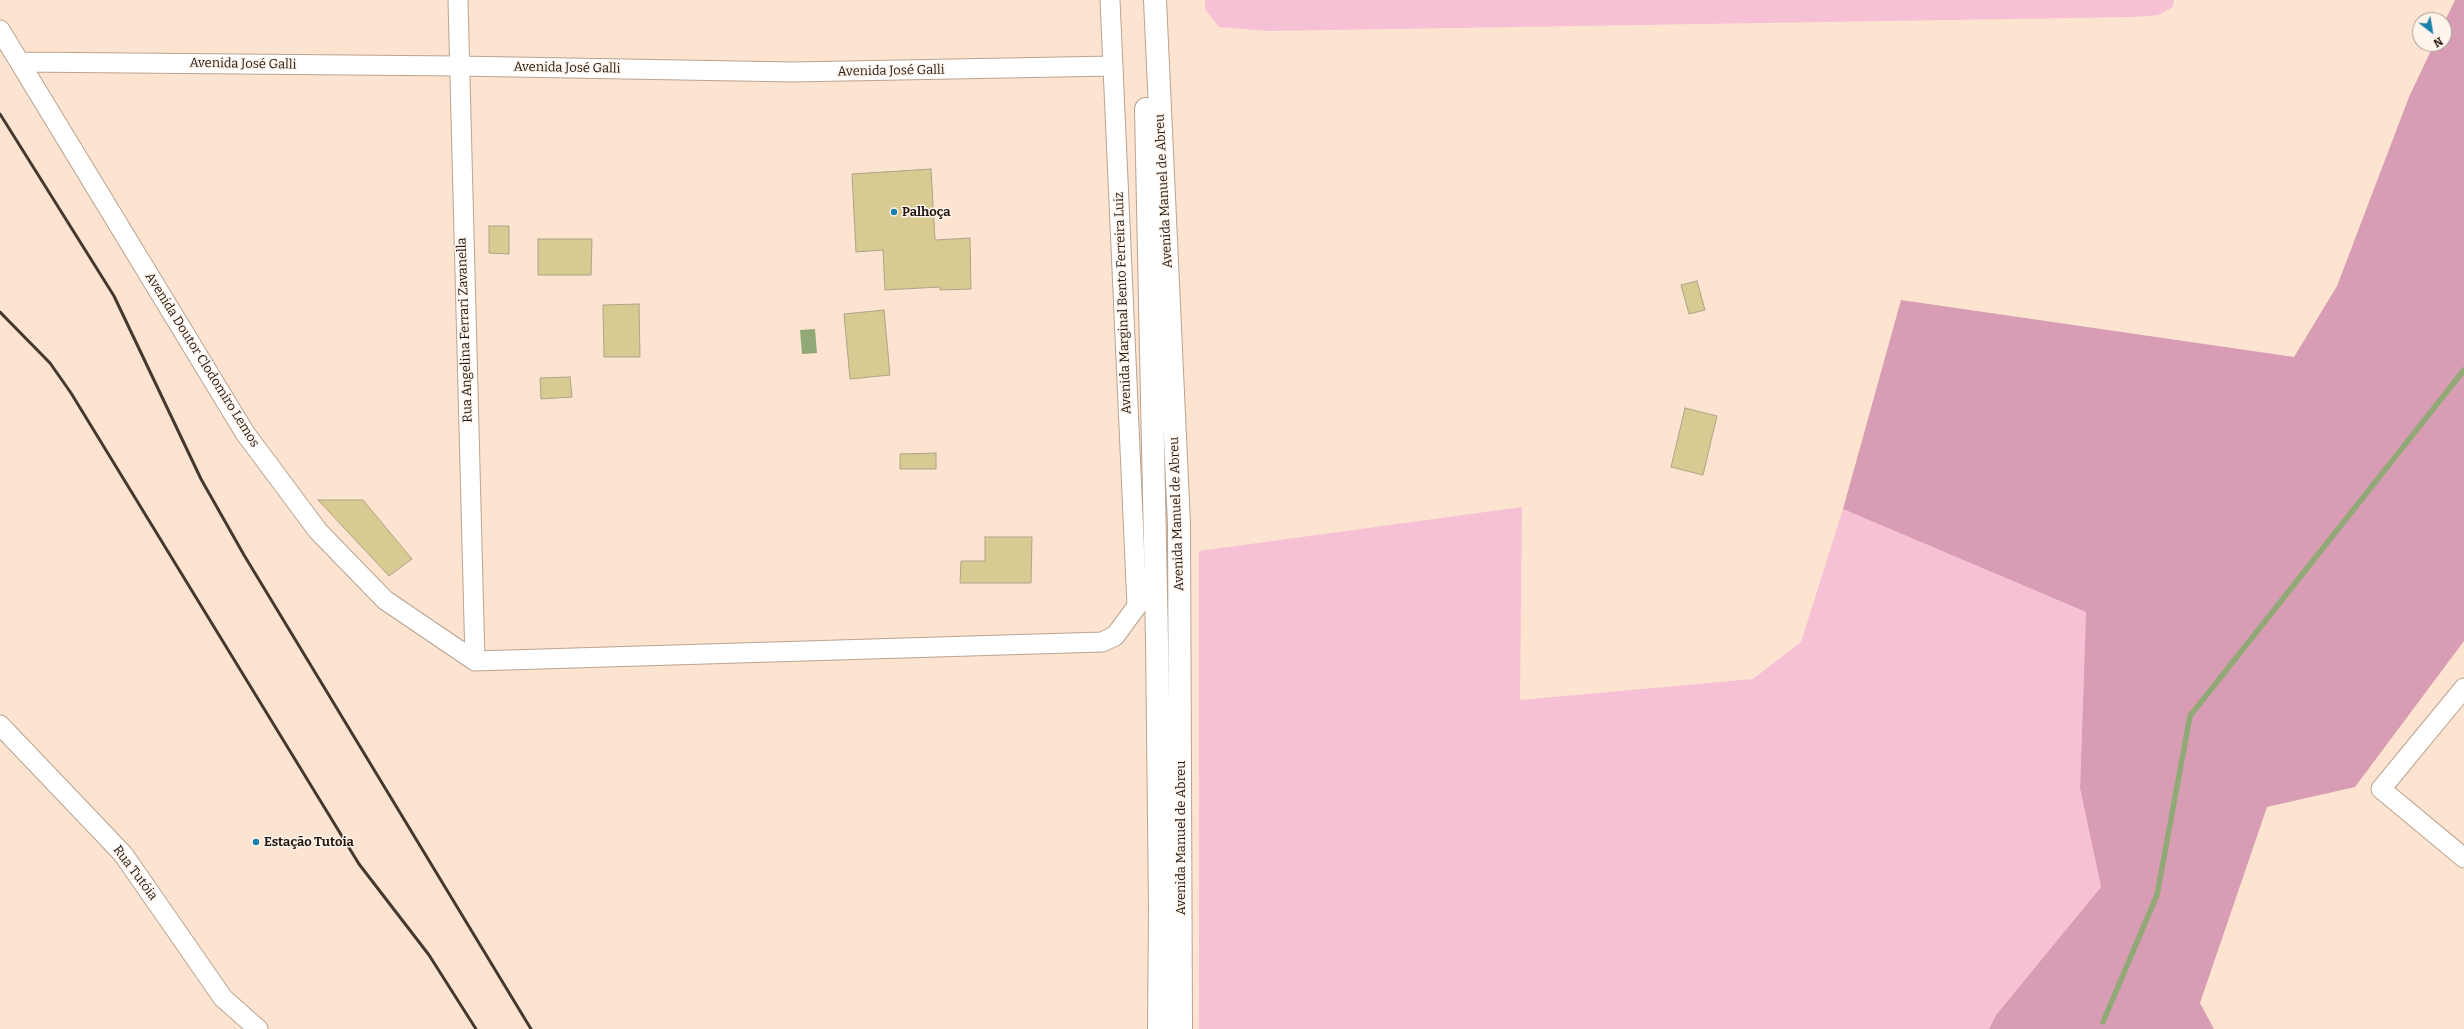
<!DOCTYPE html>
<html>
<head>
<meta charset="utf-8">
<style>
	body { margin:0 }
	#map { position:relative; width:2464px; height:1029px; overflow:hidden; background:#fde4d0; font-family:Bitter,serif }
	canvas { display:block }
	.north { position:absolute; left:2412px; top:12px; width:40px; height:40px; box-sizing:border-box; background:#fff5ec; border:1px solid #a69d94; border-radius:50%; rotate:149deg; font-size:11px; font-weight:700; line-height:16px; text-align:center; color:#211811 }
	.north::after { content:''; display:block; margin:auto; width:14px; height:18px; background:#1a81ab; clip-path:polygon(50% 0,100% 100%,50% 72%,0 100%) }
</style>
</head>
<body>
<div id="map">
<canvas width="2464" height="1029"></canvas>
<div class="north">N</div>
</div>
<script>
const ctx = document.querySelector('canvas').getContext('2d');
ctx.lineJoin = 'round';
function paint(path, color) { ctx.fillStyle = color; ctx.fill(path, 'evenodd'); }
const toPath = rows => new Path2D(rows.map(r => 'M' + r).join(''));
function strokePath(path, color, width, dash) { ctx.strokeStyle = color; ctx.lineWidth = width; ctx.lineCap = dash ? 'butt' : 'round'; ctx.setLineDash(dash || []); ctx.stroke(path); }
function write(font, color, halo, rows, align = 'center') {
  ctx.font = font + ' Bitter,serif'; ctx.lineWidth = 3; ctx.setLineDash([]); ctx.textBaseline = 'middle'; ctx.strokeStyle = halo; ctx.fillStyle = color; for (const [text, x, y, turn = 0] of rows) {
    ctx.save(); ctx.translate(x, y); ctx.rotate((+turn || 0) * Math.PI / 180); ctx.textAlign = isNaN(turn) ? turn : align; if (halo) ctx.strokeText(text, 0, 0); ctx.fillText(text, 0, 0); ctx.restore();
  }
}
paint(toPath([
	[1205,0,2174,0,2173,7,2158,15,2134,17,1268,31,1219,27,1205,9],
	[1522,507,1520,700,1753,679,1801,642,1843,509,2086,612,2080,788,2101,887,1996,1015,1989,1029,1199,1029,1199,551]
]), '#f6c1d5');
paint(toPath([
	[2455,0,2464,0,2464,641,2355,787,2267,807,2200,1003,2214,1029,1989,1029,1996,1015,2101,887,2080,788,2086,612,1843,509,1901,300,2294,357,2337,286,2409,97,2434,44,2444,44,2444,23]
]), '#d89db4');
paint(toPath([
	[815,329,817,353,802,354,800,330]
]), '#90a976');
strokePath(toPath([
	[2103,1022,2157,895,2190,716,2464,370]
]), '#90a976', 5.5);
const building = toPath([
	[931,169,935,240,970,238,971,289,940,290,940,287,885,290,883,250,856,252,852,174,931,169],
	[489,226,509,226,509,254,489,253,489,226],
	[538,239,592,239,591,275,538,275,538,239],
	[1697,281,1705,310,1689,314,1681,285,1697,281],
	[639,304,640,357,604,357,603,305,639,304],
	[884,310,890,375,850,379,844,314,884,310],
	[570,377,572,397,541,399,540,378,570,377],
	[1685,408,1717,416,1703,475,1671,467,1685,408],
	[936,453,936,469,900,469,900,454,936,453],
	[318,500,363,500,412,559,389,576,318,500],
	[985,537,1032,537,1031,583,960,583,961,561,985,561,985,537]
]);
paint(building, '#d8ca91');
strokePath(building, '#aba48a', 1);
const minor = toPath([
	[458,0,475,661],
	[0,30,245,433,318,531,385,600,475,661],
	[20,62,458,66,793,72,1113,66],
	[475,661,1102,642,1115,636,1137,606,1110,0],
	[2464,688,2381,789,2464,858],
	[0,725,123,854,223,998,258,1029]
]);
const secondary = toPath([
	[1155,0,1179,524,1181,1029],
	[1146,109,1157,640,1160,909,1159,1029]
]);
strokePath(minor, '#baa390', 21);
strokePath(secondary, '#baa390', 24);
strokePath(minor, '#fff', 19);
strokePath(secondary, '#fff', 22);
strokePath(toPath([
	[0,114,114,296,201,479,244,555,531,1029],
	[0,312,50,363,71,393,359,864,429,955,476,1029]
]), '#44382f', 3);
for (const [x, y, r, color] of [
	[894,212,4,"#1a81ab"],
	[256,842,4,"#1a81ab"]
]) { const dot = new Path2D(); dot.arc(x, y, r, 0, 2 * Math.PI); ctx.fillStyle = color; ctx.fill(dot); strokePath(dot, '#fff5ec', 1.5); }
write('13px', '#211811', '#fff5ec', [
	["Avenida José Galli",243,64,1],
	["Avenida José Galli",567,68,1],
	["Avenida José Galli",891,71,-1],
	["Avenida Manuel de Abreu",1164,191,-93],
	["Avenida Marginal Bento Ferreira Luiz",1123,303,-92],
	["Rua Angelina Ferrari Zavanella",465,330,-92],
	["Avenida Doutor Clodomiro Lemos",202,360,58],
	["Avenida Manuel de Abreu",1177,514,-92],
	["Avenida Manuel de Abreu",1181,838,-90],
	["Rua Tutóia",135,873,53]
]);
write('bold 13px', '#211811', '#fff5ec', [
	["Palhoça",902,212],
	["Estação Tutoia",264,842]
], 'left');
</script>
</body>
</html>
